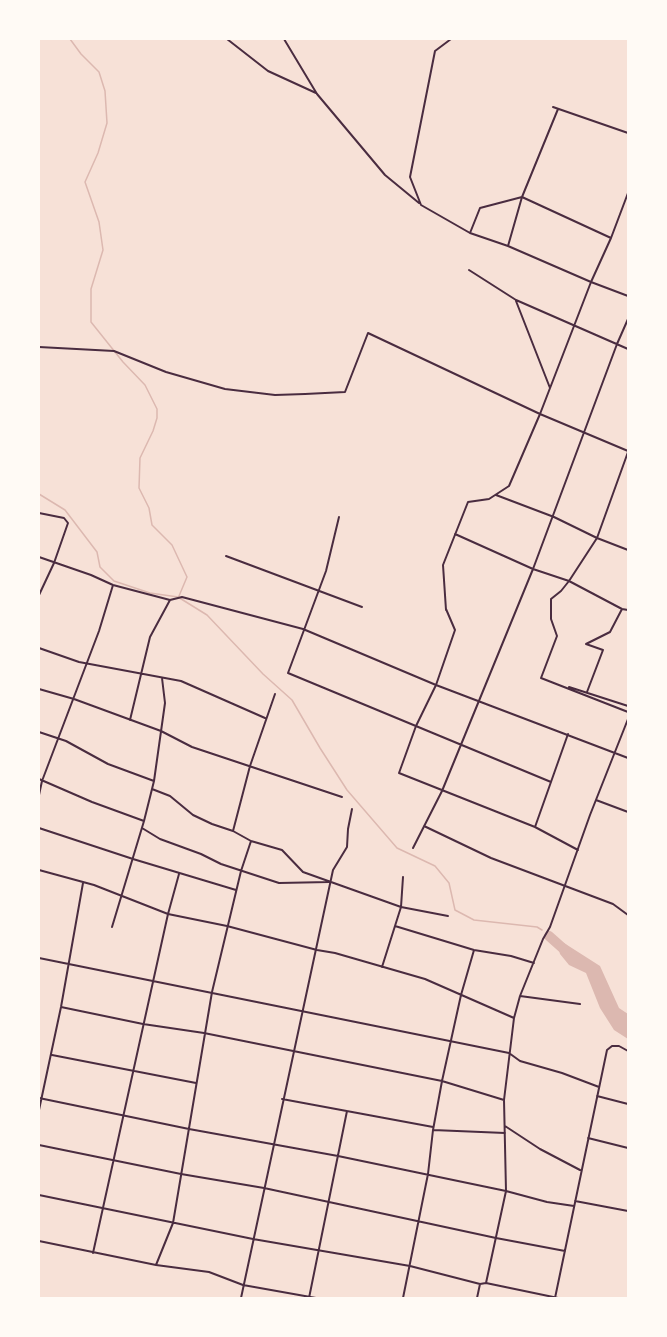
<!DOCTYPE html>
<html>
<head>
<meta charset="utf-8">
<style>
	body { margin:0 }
	#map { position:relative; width:667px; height:1337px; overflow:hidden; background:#f7e1d7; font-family:Georgia,serif }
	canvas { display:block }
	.frame { position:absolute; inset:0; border:40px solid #fffaf5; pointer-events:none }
</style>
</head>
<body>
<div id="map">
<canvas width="667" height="1337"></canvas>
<div class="frame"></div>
</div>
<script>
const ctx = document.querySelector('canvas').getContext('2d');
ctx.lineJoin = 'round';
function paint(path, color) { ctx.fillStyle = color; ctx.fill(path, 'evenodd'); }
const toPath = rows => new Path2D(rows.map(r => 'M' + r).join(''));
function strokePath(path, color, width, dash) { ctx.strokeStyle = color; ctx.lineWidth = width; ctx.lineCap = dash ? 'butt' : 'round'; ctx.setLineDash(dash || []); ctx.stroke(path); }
paint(toPath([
	[557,942,564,943,600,966,619,1008,628,1014,628,1039,614,1030,600,1008,586,973,569,965,560,954]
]), '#dcb8b0');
strokePath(toPath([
	[70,39,81,54,99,72,105,91,107,123,98,153,85,182,99,222,103,250,91,289,91,322,123,362,145,385,157,409,157,418,153,431,140,458,139,488,149,508,152,525,172,545,187,577,179,596],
	[39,494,65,510,97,552,100,567,114,581,150,593,178,597,207,615,263,674,292,700,320,748,347,790,397,848,435,866,449,883,455,910,474,920,537,927,542,930]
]), '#dcb8b0', 1.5);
strokePath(toPath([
	[549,936,567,952]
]), '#dcb8b0', 10);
strokePath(toPath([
	[227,39,268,71,316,93],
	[284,39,317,94,385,175,419,203],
	[451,39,435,51,410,177,421,205,470,233,508,246,591,282,628,296],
	[553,107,628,133],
	[470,233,480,208,522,197,611,238],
	[508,246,522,197,558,109],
	[469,270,516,300,628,349],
	[516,301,550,388],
	[39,347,114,351,166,372,225,389,275,395,305,394,345,392,368,333,540,414,628,451],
	[628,452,597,538,569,581,561,591,551,599,551,619,557,636,541,678,628,712],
	[496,495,554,517,597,538,628,550],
	[39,513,64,518,68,523,54,563,39,595],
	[339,517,326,571,288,673,551,782],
	[455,534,533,569,569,581,622,609,628,610],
	[226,556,362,607],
	[39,557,91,575,113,585,170,600],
	[446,609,455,630,436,685,416,726,399,773,535,827,578,850],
	[446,610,443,565,468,502,489,499,509,486,540,414,591,282,611,238,628,193],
	[39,648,79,662,181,681,265,718],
	[569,687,628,706],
	[39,689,74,699,161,731,192,747,342,797],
	[587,692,603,650,586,644,610,632,622,609],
	[130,720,150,637,170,600,182,597,303,629,436,685,628,758],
	[39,732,66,741,108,764,154,781],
	[39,779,92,802,144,821],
	[152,789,170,796,193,815,212,824,233,831,251,841,282,850,303,872,401,907,448,916],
	[39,795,42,781,99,631,113,585],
	[596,800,628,812],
	[424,826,491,858,613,904,628,915],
	[535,827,568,734],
	[39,828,133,859,236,890],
	[142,828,160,839,201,854,221,864,279,883,329,882],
	[233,831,250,766,275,694],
	[413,848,442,791,533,569,617,344,628,319],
	[39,870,94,885,168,914,227,926,317,950,335,953,425,979,514,1018,520,996,543,939,550,927,590,815,628,719],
	[395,926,474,950,511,956,534,963],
	[112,927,144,821,154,781,165,703,162,678],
	[39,958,509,1053,520,1061,562,1073,599,1087],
	[382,967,401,907,403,877],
	[520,996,580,1004],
	[61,1007,143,1024,204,1033,442,1081,504,1100],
	[52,1055,196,1083],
	[597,1096,628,1104],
	[39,1098,189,1129,338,1156,506,1191,547,1202,574,1206],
	[282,1099,433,1127],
	[39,1110,61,1007,83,883],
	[505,1126,540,1149,580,1170],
	[433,1130,505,1133],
	[588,1138,628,1148],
	[39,1145,181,1174,264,1188,496,1238,565,1251],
	[39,1195,253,1239,410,1266,480,1284,486,1283,558,1298],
	[575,1201,628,1211],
	[39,1241,156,1265,209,1272,243,1285,316,1298],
	[93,1253,168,914,179,874],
	[156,1265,173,1223,212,992,241,871,251,841],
	[486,1283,506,1191,504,1100,514,1018],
	[241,1298,333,870,347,847,348,829,352,809],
	[309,1298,347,1111],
	[403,1298,428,1174,433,1130,442,1081,461,995,474,950],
	[477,1298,480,1284],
	[555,1298,607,1050,612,1046,619,1046,628,1051]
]), '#4a2c40', 2);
</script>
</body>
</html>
